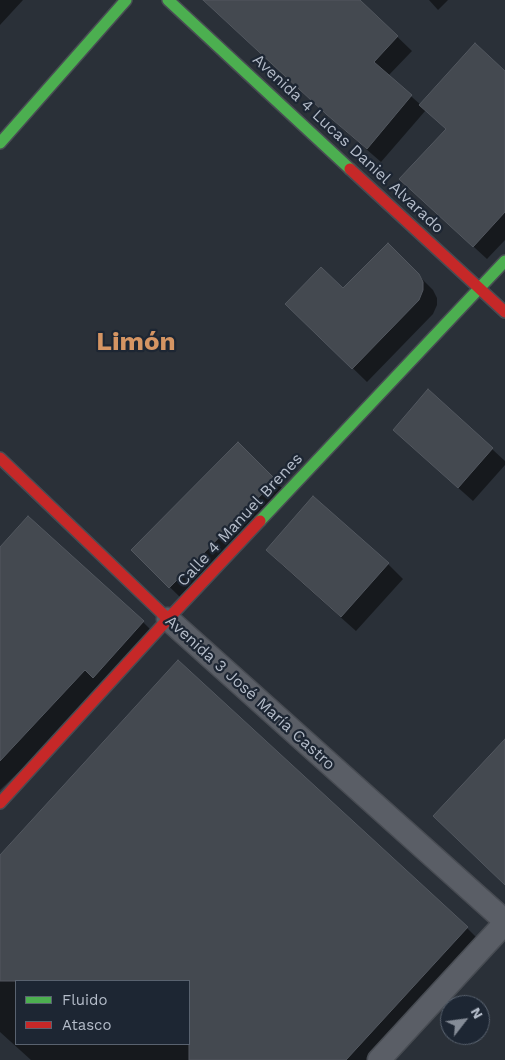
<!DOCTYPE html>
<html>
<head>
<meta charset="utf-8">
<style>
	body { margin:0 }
	#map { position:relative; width:505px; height:1060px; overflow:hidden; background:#2a3038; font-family:"Work Sans",sans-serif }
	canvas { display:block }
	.legend { position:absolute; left:15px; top:980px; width:175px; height:65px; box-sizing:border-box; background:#1d2633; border:1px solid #59626f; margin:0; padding:6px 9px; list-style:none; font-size:15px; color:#b4bcc9 }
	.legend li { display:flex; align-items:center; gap:10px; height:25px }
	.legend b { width:25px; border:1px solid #59626f }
	.north { position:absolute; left:440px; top:995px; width:50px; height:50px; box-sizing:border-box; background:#1d2633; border:1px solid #59626f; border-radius:50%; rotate:60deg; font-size:14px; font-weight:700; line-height:20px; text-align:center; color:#b4bcc9 }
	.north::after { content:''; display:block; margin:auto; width:18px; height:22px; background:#848b96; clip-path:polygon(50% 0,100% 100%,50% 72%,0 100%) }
</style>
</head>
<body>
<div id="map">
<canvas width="505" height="1060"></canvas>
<ul class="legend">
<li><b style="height:6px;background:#4caf50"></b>Fluido</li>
<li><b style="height:6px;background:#c62828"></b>Atasco</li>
</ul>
<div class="north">N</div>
</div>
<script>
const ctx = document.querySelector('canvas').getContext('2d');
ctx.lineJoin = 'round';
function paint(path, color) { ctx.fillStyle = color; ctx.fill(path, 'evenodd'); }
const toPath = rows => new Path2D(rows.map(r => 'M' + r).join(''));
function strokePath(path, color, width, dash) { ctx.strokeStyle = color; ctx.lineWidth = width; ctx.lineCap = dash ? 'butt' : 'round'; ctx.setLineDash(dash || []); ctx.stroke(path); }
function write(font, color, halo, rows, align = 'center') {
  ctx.font = font + ' "Work Sans",sans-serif'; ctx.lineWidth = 4.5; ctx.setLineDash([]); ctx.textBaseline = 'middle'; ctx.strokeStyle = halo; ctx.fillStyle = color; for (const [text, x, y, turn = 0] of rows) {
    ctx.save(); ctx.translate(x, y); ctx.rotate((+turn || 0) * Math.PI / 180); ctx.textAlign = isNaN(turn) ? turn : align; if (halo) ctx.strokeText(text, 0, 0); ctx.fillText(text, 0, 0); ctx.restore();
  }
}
paint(toPath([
	[0,0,23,0,0,25],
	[204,0,359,0,412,51,388,76,421,105,505,72,505,240,487,259,414,192,447,129,426,110,381,162,342,128],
	[429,0,448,0,438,10],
	[388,245,433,290,437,298,437,305,433,314,367,382,287,304,343,290],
	[238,444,289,495,185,602,132,550],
	[409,444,492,449,505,461,505,465,473,501],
	[314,498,388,564,403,579,356,631,282,565,267,550],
	[0,549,143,622,158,637,0,790],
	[0,856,467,928,484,945,379,1060,31,1060,0,1032],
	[16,981,189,981,189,1044,16,1044]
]), '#0007');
const building = toPath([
	[203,0,360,0,398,36,374,62,412,95,367,149,326,114,203,0],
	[475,43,505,71,505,212,473,247,399,179,446,129,419,105,475,43],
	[388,243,419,274,423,282,423,290,419,300,352,369,285,304,321,267,343,288,388,243],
	[428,389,493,448,458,488,393,430,428,389],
	[238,442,276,480,169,588,131,550,238,442],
	[313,496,389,563,341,617,266,550,313,496],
	[28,516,144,621,93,678,85,670,0,761,0,547,28,516],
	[178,660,468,927,346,1060,189,1060,189,981,0,981,0,855,178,660],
	[505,739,505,885,433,816,505,739]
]);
paint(building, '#444950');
strokePath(building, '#52575f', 1);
const street = toPath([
	[168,619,505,921],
	[379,1060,505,923]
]);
const fast = toPath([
	[168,0,350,169],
	[0,143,126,0],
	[260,521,505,261]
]);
const jam = toPath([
	[350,169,505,312],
	[0,458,168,619],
	[0,803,168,619,260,521]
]);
strokePath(street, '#484c53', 25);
strokePath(fast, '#484c53', 14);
strokePath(jam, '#484c53', 14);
strokePath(street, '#5a5e66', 22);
strokePath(fast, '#4caf50', 11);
strokePath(jam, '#c62828', 11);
write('16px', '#b4bcc9', '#1d2633', [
	["Avenida 4 Lucas Daniel Alvarado",348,144,43],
	["Calle 4 Manuel Brenes",240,520,-47],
	["Avenida 3 José María Castro",250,693,42]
]);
write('bold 26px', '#d59563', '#1d2633', [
	["Limón",136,342]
]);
</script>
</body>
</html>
